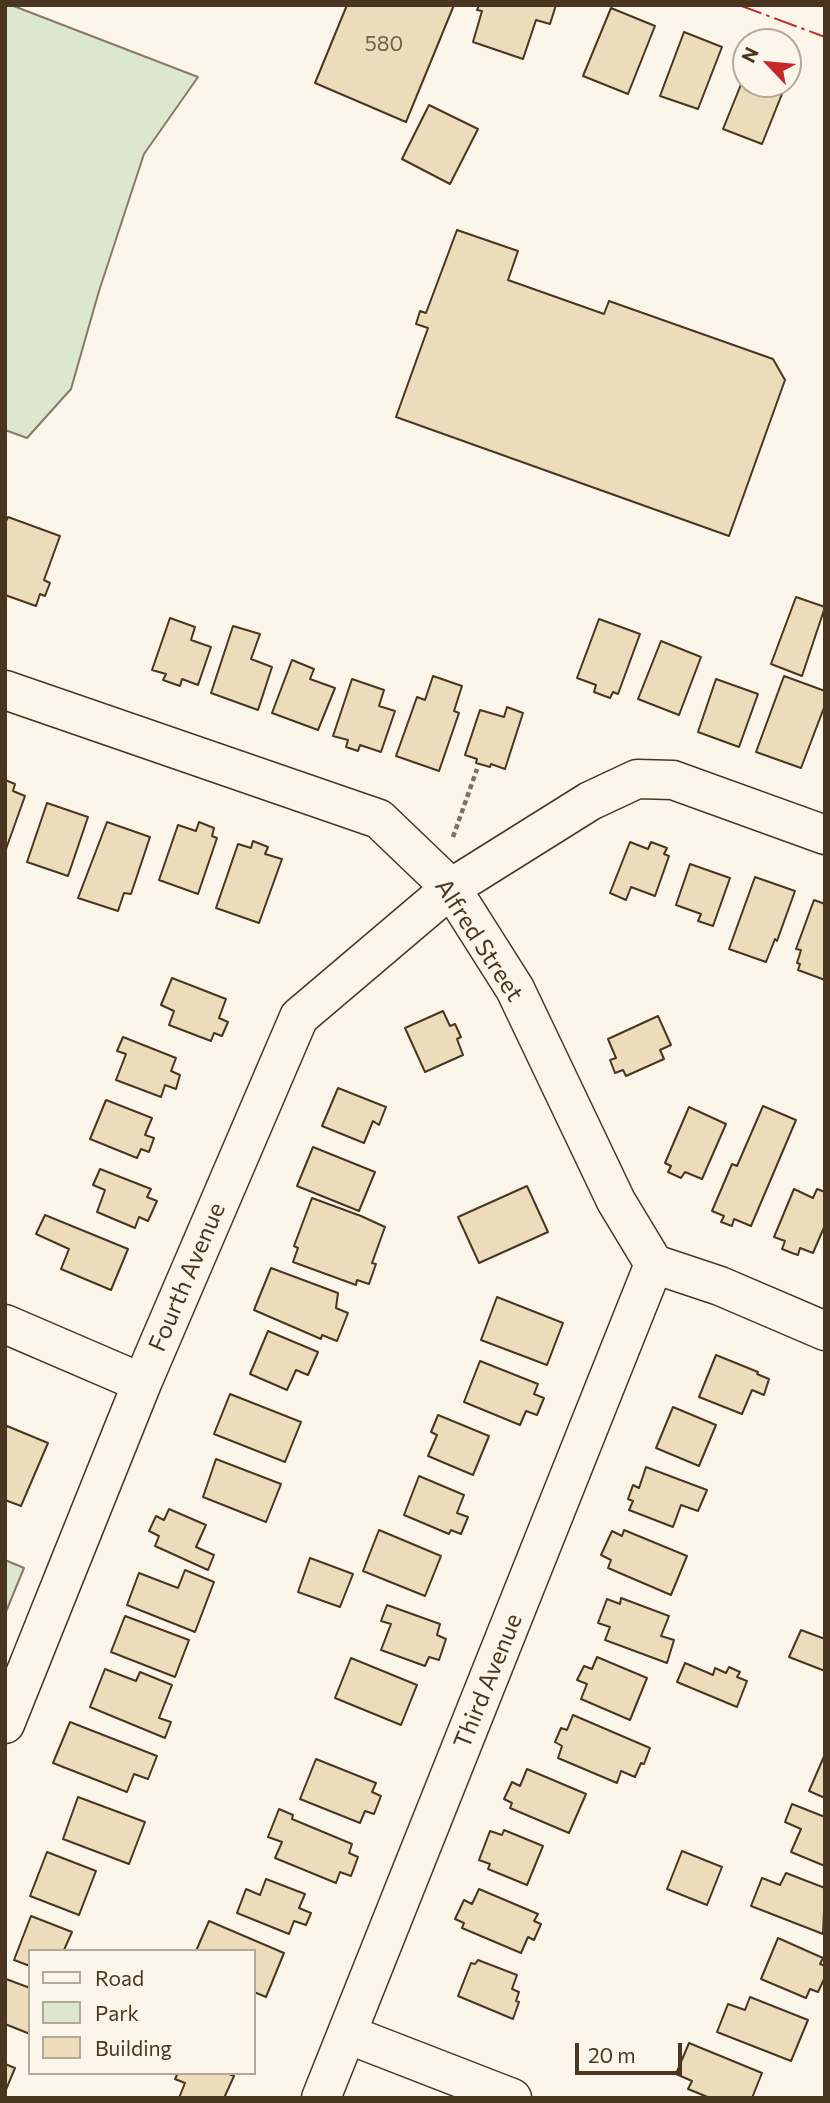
<!DOCTYPE html>
<html>
<head>
<meta charset="utf-8">
<style>
	body { margin:0 }
	#map { position:relative; width:830px; height:2103px; overflow:hidden; background:#fbf6e9; font-family:Commissioner,sans-serif }
	canvas { display:block }
	.frame { position:absolute; inset:0; border:7px solid #4a3520; pointer-events:none }
	.legend { position:absolute; left:28px; top:1949px; width:228px; height:126px; box-sizing:border-box; background:#fbf6e9; border:2px solid #b4a999; margin:0; padding:9px 12px; list-style:none; font-size:21px; color:#4a3520 }
	.legend li { display:flex; align-items:center; gap:14px; height:35px }
	.legend b { width:35px; border:2px solid #b4a999 }
	.north { position:absolute; left:732px; top:28px; width:70px; height:70px; box-sizing:border-box; background:#fbf6e9; border:2px solid #b4a999; border-radius:50%; rotate:296deg; font-size:19px; font-weight:700; line-height:28px; text-align:center; color:#4a3520 }
	.north::after { content:''; display:block; margin:auto; width:24px; height:32px; background:#c62828; clip-path:polygon(50% 0,100% 100%,50% 72%,0 100%) }
	.scale { position:absolute; left:575px; top:2043px; width:107px; height:32px; box-sizing:border-box; border:4px solid #4a3520; border-top:0; padding-left:9px; font-size:21px; line-height:24px; white-space:nowrap; color:#4a3520; -webkit-text-stroke:5px #fbf6e9; paint-order:stroke }
</style>
</head>
<body>
<div id="map">
<canvas width="830" height="2103"></canvas>
<div class="frame"></div>
<ul class="legend">
<li><b style="height:9px;background:#fbf6e9"></b>Road</li>
<li><b style="height:19px;background:#dce7d0"></b>Park</li>
<li><b style="height:19px;background:#ecdcbc"></b>Building</li>
</ul>
<div class="north">N</div>
<div class="scale">20 m</div>
</div>
<script>
const ctx = document.querySelector('canvas').getContext('2d');
ctx.lineJoin = 'round';
function paint(path, color) { ctx.fillStyle = color; ctx.fill(path, 'evenodd'); }
const toPath = rows => new Path2D(rows.map(r => 'M' + r).join(''));
function strokePath(path, color, width, dash) { ctx.strokeStyle = color; ctx.lineWidth = width; ctx.lineCap = dash ? 'butt' : 'round'; ctx.setLineDash(dash || []); ctx.stroke(path); }
function write(font, color, halo, rows, align = 'center') {
  ctx.font = font + ' Commissioner,sans-serif'; ctx.lineWidth = 5; ctx.setLineDash([]); ctx.textBaseline = 'middle'; ctx.strokeStyle = halo; ctx.fillStyle = color; for (const [text, x, y, turn = 0] of rows) {
    ctx.save(); ctx.translate(x, y); ctx.rotate((+turn || 0) * Math.PI / 180); ctx.textAlign = isNaN(turn) ? turn : align; if (halo) ctx.strokeText(text, 0, 0); ctx.fillText(text, 0, 0); ctx.restore();
  }
}
const green = toPath([
	[5,5,11,5,198,77,144,154,99,291,71,389,27,438,5,430,5,5],
	[5,1560,24,1568,5,1614,5,1560]
]);
paint(green, '#dce7d0');
strokePath(green, '#887966', 2);
const building = toPath([
	[347,5,454,5,406,122,315,83,347,5],
	[479,5,556,5,550,24,536,20,523,59,473,42,482,11,477,10,479,5],
	[611,8,655,26,628,94,583,76,611,8],
	[684,32,722,47,698,109,660,96,684,32],
	[746,72,746,84,786,84,762,144,723,129,746,72],
	[429,105,478,129,450,184,402,159,429,105],
	[457,230,518,251,508,280,604,314,609,301,773,359,785,380,729,536,396,417,428,328,416,324,420,311,426,313,457,230],
	[8,517,60,536,44,580,50,583,45,596,40,594,36,606,5,595,5,523,8,517],
	[796,597,825,607,802,676,771,664,796,597],
	[170,618,195,627,191,640,211,647,198,685,182,679,180,686,163,680,166,674,152,670,170,618],
	[599,619,640,634,618,694,613,692,610,698,594,692,596,685,577,678,599,619],
	[233,626,260,634,251,659,272,667,258,710,211,693,233,626],
	[661,641,701,657,679,715,638,699,661,641],
	[292,660,314,669,310,679,335,688,318,730,272,713,292,660],
	[433,676,462,686,454,711,459,713,439,771,396,756,417,697,425,700,433,676],
	[784,676,825,691,825,705,801,768,756,752,784,676],
	[352,679,384,690,379,706,395,711,381,752,360,745,358,751,346,747,348,740,333,736,352,679],
	[716,679,758,694,739,747,698,732,716,679],
	[507,707,523,713,505,769,491,764,490,767,476,763,477,759,465,755,480,710,504,717,507,707],
	[5,780,15,784,13,791,25,796,6,849,5,780],
	[47,803,88,817,68,876,27,862,47,803],
	[107,822,150,837,131,894,124,893,118,911,78,898,107,822],
	[199,822,214,828,212,836,217,838,198,894,159,880,178,825,196,831,199,822],
	[253,841,268,847,265,854,282,859,259,923,216,908,238,844,251,848,253,841],
	[630,842,648,849,651,842,667,848,664,854,669,856,655,896,631,887,626,900,610,893,630,842],
	[690,864,730,878,713,926,698,921,701,914,676,905,690,864],
	[755,877,795,891,777,941,775,939,766,962,729,949,755,877],
	[814,900,825,904,825,980,798,970,800,964,797,963,801,950,796,949,814,900],
	[172,978,226,999,219,1018,228,1022,222,1036,214,1033,211,1041,169,1025,174,1011,161,1005,172,978],
	[443,1011,450,1026,455,1024,461,1037,457,1039,463,1055,425,1072,405,1028,443,1011],
	[658,1016,671,1045,660,1050,664,1059,626,1076,623,1070,615,1073,610,1060,616,1058,608,1039,658,1016],
	[123,1037,176,1058,171,1071,180,1075,176,1089,165,1085,161,1097,116,1080,126,1054,117,1051,123,1037],
	[338,1088,386,1107,379,1125,373,1121,364,1143,322,1126,338,1088],
	[106,1100,152,1118,145,1135,154,1138,149,1152,141,1149,137,1158,90,1139,106,1100],
	[763,1106,796,1120,751,1226,734,1219,732,1226,721,1222,724,1216,712,1211,732,1164,737,1166,763,1106],
	[689,1107,726,1124,702,1179,685,1172,681,1178,668,1172,671,1166,665,1163,689,1107],
	[313,1147,375,1172,359,1211,297,1186,313,1147],
	[100,1169,151,1189,147,1197,157,1201,148,1221,139,1217,135,1228,97,1212,105,1190,93,1185,100,1169],
	[527,1186,548,1232,479,1263,458,1217,527,1186],
	[794,1189,813,1198,817,1189,825,1192,825,1225,813,1253,800,1248,798,1255,792,1253,782,1249,785,1241,774,1237,794,1189],
	[312,1198,361,1216,385,1227,372,1263,376,1264,369,1284,357,1280,356,1285,293,1262,298,1248,294,1246,312,1198],
	[45,1215,128,1249,111,1290,61,1269,69,1249,36,1234,45,1215],
	[271,1268,338,1293,336,1308,348,1313,337,1341,322,1335,321,1339,254,1310,271,1268],
	[497,1297,563,1323,547,1365,481,1340,497,1297],
	[268,1331,318,1352,308,1375,296,1370,287,1390,250,1374,268,1331],
	[716,1355,758,1372,757,1374,769,1379,764,1395,752,1390,742,1414,699,1397,716,1355],
	[480,1361,538,1384,534,1394,544,1398,537,1415,526,1411,520,1425,464,1402,480,1361],
	[230,1394,301,1422,285,1462,214,1434,230,1394],
	[673,1407,716,1425,699,1466,656,1448,673,1407],
	[438,1415,489,1436,473,1475,428,1456,437,1435,431,1432,438,1415],
	[7,1426,48,1443,21,1506,5,1500,5,1431,7,1426],
	[216,1459,281,1484,266,1522,203,1497,216,1459],
	[646,1467,707,1490,698,1511,681,1505,673,1527,629,1510,633,1501,628,1499,633,1485,639,1488,646,1467],
	[419,1476,464,1495,457,1513,468,1517,461,1534,451,1530,449,1534,404,1515,419,1476],
	[169,1509,206,1525,196,1547,214,1555,208,1570,155,1546,159,1536,149,1531,156,1516,164,1520,169,1509],
	[379,1530,441,1556,425,1596,363,1571,379,1530],
	[624,1530,687,1556,671,1595,608,1568,611,1560,601,1555,612,1531,622,1536,624,1530],
	[310,1558,353,1574,340,1607,298,1592,310,1558],
	[185,1570,214,1582,195,1632,127,1605,139,1573,178,1588,185,1570],
	[621,1598,669,1616,661,1636,674,1640,667,1663,605,1640,610,1627,598,1623,607,1599,620,1604,621,1598],
	[387,1605,440,1624,437,1635,446,1639,439,1660,429,1657,425,1666,381,1650,391,1624,381,1621,387,1605],
	[125,1616,189,1640,175,1677,111,1652,125,1616],
	[801,1630,825,1639,825,1671,789,1657,801,1630],
	[597,1657,647,1678,630,1720,581,1699,587,1684,577,1680,584,1666,592,1669,597,1657],
	[351,1658,417,1685,401,1725,335,1698,351,1658],
	[685,1663,713,1675,715,1668,726,1673,729,1667,740,1672,737,1677,747,1681,737,1707,677,1682,685,1663],
	[105,1669,136,1681,140,1672,172,1685,159,1718,171,1722,165,1738,90,1707,105,1669],
	[573,1715,650,1748,644,1764,641,1763,635,1777,621,1771,617,1783,558,1758,562,1746,555,1742,561,1728,567,1730,573,1715],
	[70,1722,157,1756,148,1779,134,1774,127,1792,53,1763,70,1722],
	[825,1754,825,1798,809,1791,825,1754],
	[316,1759,376,1783,372,1792,381,1796,374,1814,365,1811,360,1823,300,1799,316,1759],
	[527,1769,586,1794,569,1833,510,1808,512,1803,504,1799,512,1782,520,1786,527,1769],
	[78,1797,145,1822,129,1864,63,1839,78,1797],
	[792,1804,825,1817,825,1866,791,1852,801,1829,785,1822,792,1804],
	[279,1809,293,1815,292,1819,352,1844,349,1853,358,1857,351,1876,340,1872,336,1883,275,1858,282,1842,268,1837,279,1809],
	[504,1830,543,1846,527,1885,488,1869,490,1864,479,1860,490,1831,502,1835,504,1830],
	[682,1851,722,1867,707,1905,667,1889,682,1851],
	[47,1852,96,1871,79,1915,30,1896,47,1852],
	[786,1873,825,1888,823,1934,751,1906,762,1878,780,1885,786,1873],
	[266,1879,305,1894,299,1908,311,1913,306,1925,294,1921,289,1934,237,1913,246,1889,260,1895,266,1879],
	[479,1889,538,1914,534,1921,541,1924,534,1940,528,1937,521,1953,462,1928,464,1923,455,1919,464,1900,472,1904,479,1889],
	[31,1916,72,1932,64,1950,66,1951,30,1951,30,1966,14,1960,31,1916],
	[209,1921,284,1953,266,1997,254,1992,254,1951,196,1951,209,1921],
	[778,1938,823,1958,820,1964,825,1966,825,1977,818,1992,810,1989,806,1998,761,1979,778,1938],
	[478,1960,517,1975,512,1989,519,1992,516,2001,519,2002,513,2019,458,1996,471,1963,475,1964,478,1960],
	[6,1979,30,1988,30,2034,5,2024,6,1979],
	[750,1997,808,2020,791,2061,717,2032,728,2004,745,2010,750,1997],
	[689,2043,762,2073,752,2098,710,2098,688,2089,692,2081,676,2074,689,2043],
	[5,2064,15,2068,5,2092,5,2064],
	[178,2073,227,2073,234,2076,224,2098,179,2098,185,2083,175,2079,178,2073]
]);
paint(building, '#ecdcbc');
strokePath(building, '#4a3520', 2);
const minor = toPath([
	[5,690,379,819,451,888,515,989,616,1201,654,1264,720,1286,825,1331],
	[5,1324,142,1383],
	[5,1724,142,1383,299,1017,451,888,590,801,637,779,673,780,825,835],
	[347,2034,512,2098],
	[321,2098,654,1264]
]);
strokePath(minor, '#4a3520', 41);
strokePath(toPath([
	[453,837,477,769]
]), '#7f6f5c', 4.5, [5, 3.5]);
strokePath(minor, '#fbf6e9', 38);
strokePath(toPath([
	[739,5,825,37]
]), '#c62828', 2, [24, 5, 3.5, 5]);
write('21px', '#725f47', null, [
	["580",384,44]
]);
write('24px', '#4a3520', '#fbf6e9', [
	["Alfred Street",479,940,57],
	["Fourth Avenue",187,1277,-67],
	["Third Avenue",488,1681,-68]
]);
</script>
</body>
</html>
